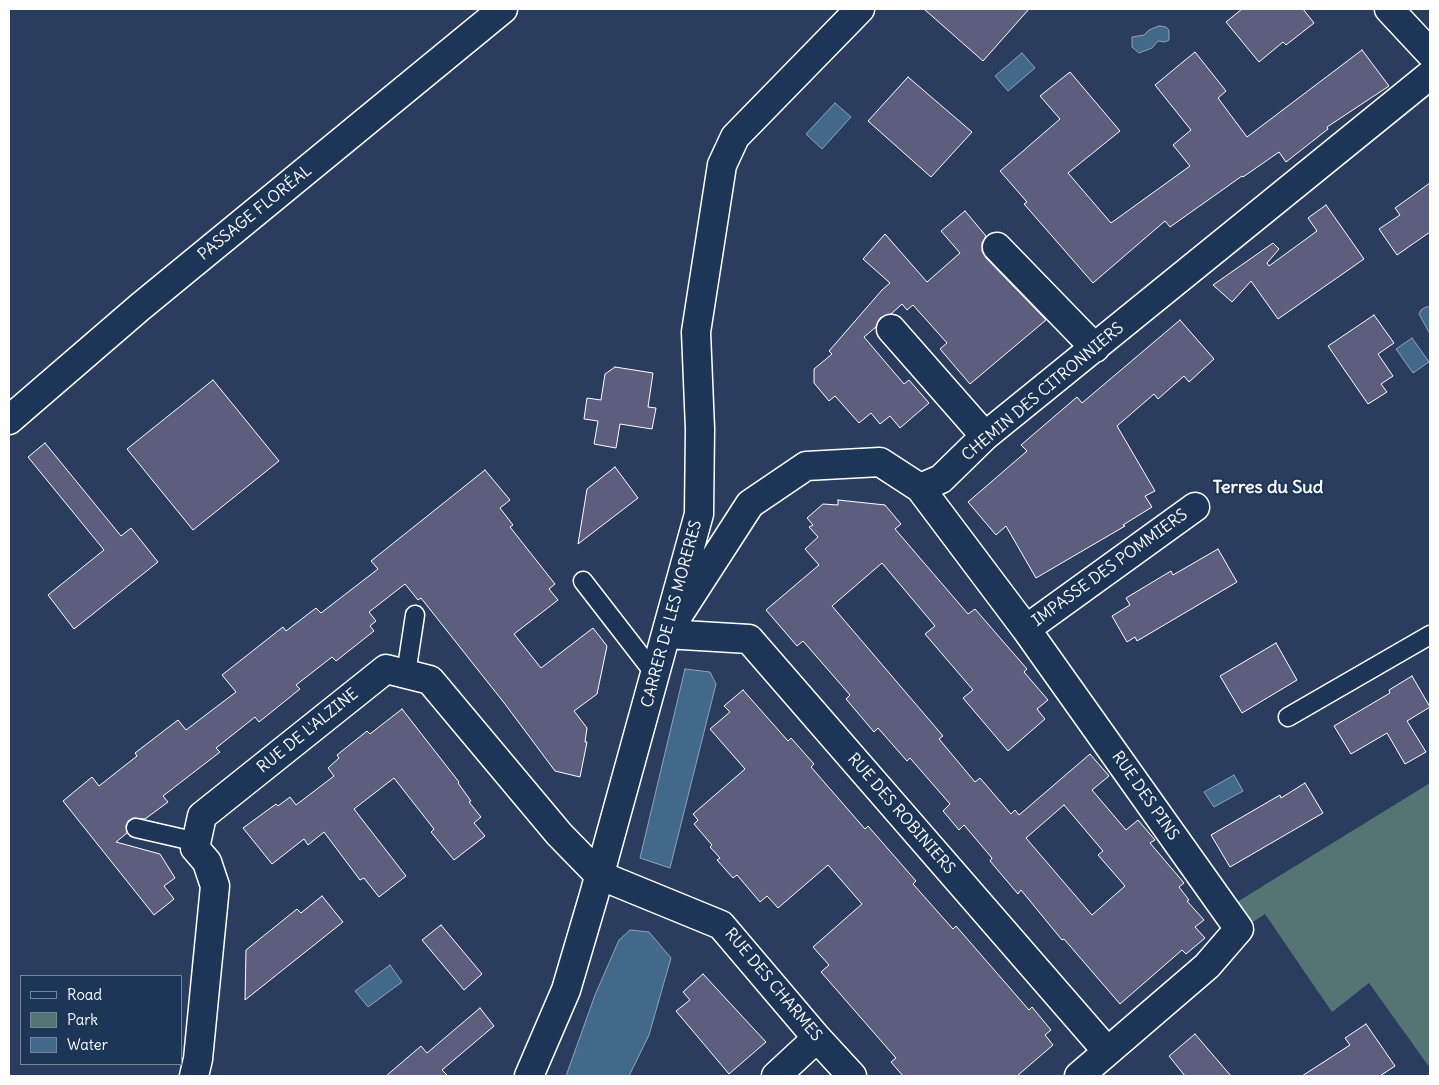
<!DOCTYPE html>
<html>
<head>
<meta charset="utf-8">
<style>
	body { margin:0 }
	#map { position:relative; width:1439px; height:1085px; overflow:hidden; background:#2a3d5f; font-family:Delius,sans-serif }
	canvas { display:block }
	.frame { position:absolute; inset:0; border:10px solid #fff; pointer-events:none }
	.legend { position:absolute; left:20px; top:975px; width:162px; height:90px; box-sizing:border-box; background:#1d3557; border:1px solid #77869a; margin:0; padding:6px 9px; list-style:none; font-size:15px; color:#fff }
	.legend li { display:flex; align-items:center; gap:10px; height:25px }
	.legend b { width:25px; border:1px solid #77869a }
</style>
</head>
<body>
<div id="map">
<canvas width="1439" height="1085"></canvas>
<div class="frame"></div>
<ul class="legend">
<li><b style="height:6px;background:#1d3557"></b>Road</li>
<li><b style="height:14px;background:#557574"></b>Park</li>
<li><b style="height:14px;background:#42698a"></b>Water</li>
</ul>
</div>
<script>
const ctx = document.querySelector('canvas').getContext('2d');
ctx.lineJoin = 'round';
function paint(path, color) { ctx.fillStyle = color; ctx.fill(path, 'evenodd'); }
const toPath = rows => new Path2D(rows.map(r => 'M' + r).join(''));
function strokePath(path, color, width, dash) { ctx.strokeStyle = color; ctx.lineWidth = width; ctx.lineCap = dash ? 'butt' : 'round'; ctx.setLineDash(dash || []); ctx.stroke(path); }
function write(font, color, halo, rows, align = 'center') {
  ctx.font = font + ' Delius,sans-serif'; ctx.lineWidth = 4; ctx.setLineDash([]); ctx.textBaseline = 'middle'; ctx.strokeStyle = halo; ctx.fillStyle = color; for (const [text, x, y, turn = 0] of rows) {
    ctx.save(); ctx.translate(x, y); ctx.rotate((+turn || 0) * Math.PI / 180); ctx.textAlign = isNaN(turn) ? turn : align; if (halo) ctx.strokeText(text, 0, 0); ctx.fillText(text, 0, 0); ctx.restore();
  }
}
paint(toPath([
	[1430,783,1430,1068,1369,983,1332,1012,1265,914,1238,932,1224,910]
]), '#557574');
const water = toPath([
	[1159,26,1166,27,1169,30,1169,40,1165,42,1158,41,1152,48,1139,53,1132,47,1132,37,1144,35,1149,30,1159,26],
	[1022,53,1035,68,1008,91,995,76,1022,53],
	[835,103,851,117,822,149,806,134,835,103],
	[1426,307,1430,307,1430,334,1419,314,1421,310,1426,307],
	[1412,338,1429,362,1413,373,1396,349,1412,338],
	[685,669,710,672,716,684,670,868,640,858,685,669],
	[1234,775,1243,791,1214,807,1204,792,1234,775],
	[630,930,649,932,671,958,649,1035,629,1076,566,1076,595,995,619,940,630,930],
	[390,965,402,982,368,1007,355,991,390,965]
]);
paint(water, '#42698a');
strokePath(water, '#8ea5b9', 1);
const building = toPath([
	[924,9,1029,9,983,61,924,9],
	[1242,9,1303,9,1314,23,1286,45,1283,42,1259,62,1226,22,1242,9],
	[1362,50,1389,86,1327,127,1328,129,1286,162,1279,152,1243,177,1242,176,1170,227,1165,221,1093,283,1024,204,1027,202,1000,171,1060,119,1040,96,1070,72,1120,131,1068,173,1111,223,1190,166,1173,145,1191,130,1155,85,1195,52,1226,91,1218,98,1247,137,1362,50],
	[908,77,972,132,931,177,868,121,908,77],
	[1430,183,1430,232,1397,255,1379,229,1400,215,1395,208,1430,183],
	[1326,205,1364,259,1278,319,1251,281,1232,302,1213,285,1273,243,1279,249,1267,263,1269,266,1317,231,1308,218,1326,205],
	[965,211,986,236,982,243,982,251,986,258,1046,320,970,384,940,349,947,343,913,305,907,310,902,304,891,314,880,318,876,327,864,337,904,384,909,380,929,403,900,428,890,416,880,424,871,413,859,423,835,396,829,401,814,383,814,369,832,354,829,351,882,290,890,283,863,259,885,234,927,282,960,253,941,231,965,211],
	[1374,315,1394,343,1378,354,1393,376,1381,384,1387,392,1368,404,1328,346,1374,315],
	[1180,320,1214,359,1189,382,1184,376,1158,399,1154,394,1117,426,1155,491,1145,496,1152,507,1123,525,1125,526,1036,578,1006,526,996,535,968,502,1027,451,1021,445,1077,397,1082,403,1180,320],
	[615,367,653,373,648,407,656,408,652,429,620,424,616,448,594,444,598,421,584,419,587,398,601,400,605,374,615,367],
	[213,380,279,461,193,530,127,449,213,380],
	[45,443,121,536,131,528,158,562,74,629,48,595,104,550,28,457,45,443],
	[615,467,638,498,578,544,587,489,615,467],
	[485,470,510,500,500,508,513,525,510,527,555,584,549,589,558,600,514,634,541,668,593,628,607,646,597,694,574,711,587,728,585,742,587,742,580,777,555,771,505,704,421,598,418,600,405,584,369,612,376,621,370,626,374,631,336,661,332,657,296,685,300,689,259,722,255,717,216,748,220,752,163,796,168,802,145,819,133,818,128,821,126,826,127,833,116,842,160,854,175,878,164,886,174,899,154,915,63,801,92,777,99,786,137,756,135,753,178,720,186,730,236,692,222,675,283,627,286,631,316,608,321,613,378,569,371,561,485,470],
	[838,500,885,505,901,524,895,529,968,614,975,609,1027,669,1024,672,1048,700,1037,709,1045,719,1008,751,963,698,973,690,925,634,935,626,882,563,832,606,943,736,939,739,975,782,980,778,1011,814,1015,810,1019,815,1090,754,1109,776,1092,790,1126,830,1138,820,1155,840,1150,843,1184,883,1179,887,1189,900,1187,901,1204,920,1195,927,1205,938,1186,954,1182,950,1120,1004,1064,939,1062,940,1021,890,1018,894,990,861,992,858,964,825,959,830,943,811,950,804,910,758,907,761,878,728,874,732,846,699,850,695,803,641,797,646,766,610,819,565,805,549,818,537,809,527,813,525,807,518,823,504,838,505,838,500],
	[1064,805,1103,851,1098,855,1125,886,1092,915,1026,838,1064,805],
	[1218,549,1237,582,1137,641,1135,637,1127,642,1112,616,1130,605,1126,598,1171,571,1173,575,1218,549],
	[1276,643,1297,680,1242,713,1220,676,1276,643],
	[1412,676,1430,707,1407,721,1426,752,1405,764,1387,733,1351,754,1334,726,1390,693,1389,690,1412,676],
	[743,690,788,741,791,738,814,764,811,767,865,829,868,826,916,881,913,884,953,929,956,926,1029,1010,1032,1007,1051,1030,1045,1035,1053,1045,1017,1076,903,1076,891,1062,896,1058,821,972,829,965,813,947,862,904,828,865,778,908,767,896,760,902,737,875,733,878,717,860,720,858,710,847,712,845,694,824,698,820,693,814,745,769,710,729,730,712,724,706,743,690],
	[402,709,459,782,458,783,471,801,469,802,481,817,474,823,485,836,454,860,431,832,434,829,394,778,354,809,406,876,379,897,364,878,360,880,324,832,308,845,304,839,272,864,243,828,276,804,278,806,290,797,296,805,334,776,328,768,339,758,337,755,367,731,370,734,402,709],
	[1305,783,1323,813,1230,867,1211,835,1280,795,1281,798,1305,783],
	[322,896,343,922,245,1000,246,950,297,909,301,913,322,896],
	[441,925,482,974,464,990,422,940,441,925],
	[703,974,766,1042,729,1074,676,1011,690,1000,683,992,703,974],
	[480,1008,494,1026,442,1070,448,1076,386,1076,421,1046,427,1053,480,1008],
	[1366,1024,1395,1066,1380,1076,1302,1076,1350,1045,1345,1038,1366,1024],
	[1195,1034,1231,1076,1185,1076,1169,1056,1195,1034]
]);
paint(building, '#5d5d7e');
strokePath(building, '#fff', 1);
const lane = toPath([
	[583,581,655,674],
	[406,674,415,615],
	[1288,717,1430,635],
	[136,828,197,842]
]);
const street = toPath([
	[997,247,1095,348],
	[891,329,985,436],
	[9,420,140,307,503,9],
	[920,488,1026,629,1239,929,1207,966,1079,1076],
	[1026,629,1195,507],
	[1107,1051,749,639,666,634,750,504,806,466,880,462,920,488,941,479,985,436,1430,75],
	[194,1076,198,1059,215,886,207,862,195,848,202,816,386,669,430,680,559,834,599,875,721,925,817,1038,852,1076],
	[529,1076,566,990,594,895,699,514,700,429,696,332,722,165,735,137,860,9],
	[776,1076,817,1038]
]);
const secondary = toPath([
	[1389,9,1430,53]
]);
strokePath(lane, '#fff', 21);
strokePath(street, '#fff', 31);
strokePath(secondary, '#fff', 31);
strokePath(lane, '#1d3557', 18);
strokePath(street, '#1d3557', 28);
strokePath(secondary, '#1d3557', 28);
write('16px', '#fff', '#1d3557', [
	["PASSAGE FLORÉAL",255,213,-39],
	["CHEMIN DES CITRONNIERS",1043,392,-40],
	["IMPASSE DES POMMIERS",1110,568,-36],
	["CARRER DE LES MORERES",672,614,-75],
	["RUE DE L'ALZINE",308,731,-39],
	["RUE DES PINS",1145,796,55],
	["RUE DES ROBINIERS",901,814,49],
	["RUE DES CHARMES",773,985,50]
]);
write('bold 18px', '#fff', '#1d3557', [
	["Terres du Sud",1268,488]
]);
</script>
</body>
</html>
